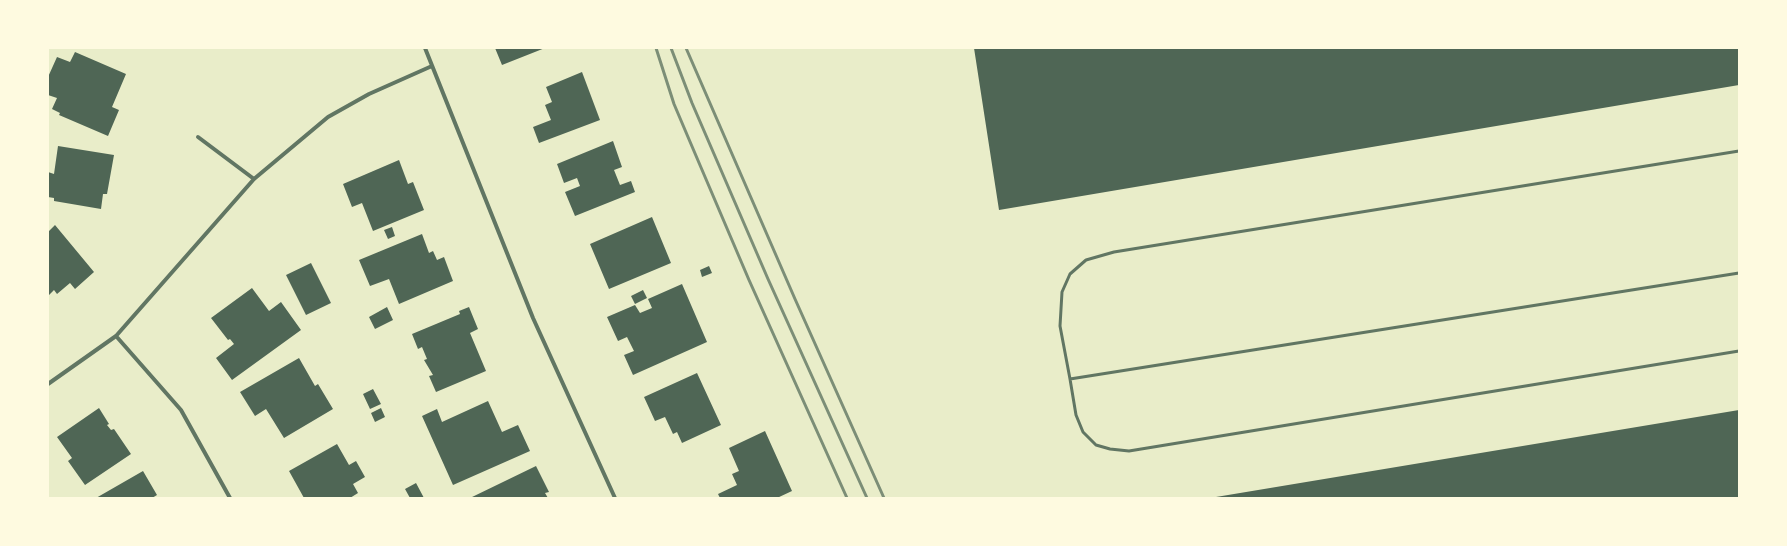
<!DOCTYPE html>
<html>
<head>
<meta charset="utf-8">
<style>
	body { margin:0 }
	#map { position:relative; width:1787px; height:546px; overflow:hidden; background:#e9edc9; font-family:"DejaVu Sans",sans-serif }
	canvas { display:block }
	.frame { position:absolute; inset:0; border:49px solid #fefae0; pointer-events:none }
</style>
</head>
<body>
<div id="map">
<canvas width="1787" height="546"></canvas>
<div class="frame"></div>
</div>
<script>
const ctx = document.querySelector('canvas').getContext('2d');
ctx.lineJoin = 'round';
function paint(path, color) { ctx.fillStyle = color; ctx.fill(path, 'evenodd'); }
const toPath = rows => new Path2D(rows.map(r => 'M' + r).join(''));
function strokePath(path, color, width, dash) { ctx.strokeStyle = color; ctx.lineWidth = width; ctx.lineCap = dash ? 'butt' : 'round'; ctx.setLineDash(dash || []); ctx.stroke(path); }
paint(toPath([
	[495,48,545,48,502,65],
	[974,48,1739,48,1739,85,999,210],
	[75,52,126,74,112,107,119,110,108,136,59,115,60,113,52,109,57,98,48,95,48,77,57,57,70,62],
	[582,72,600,120,539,143,533,127,551,120,545,105,552,102,546,87],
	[613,141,622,167,614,170,620,185,631,181,635,192,575,216,565,192,580,186,577,178,564,183,557,164],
	[58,146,114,155,107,194,103,194,101,209,54,201,54,198,48,197,48,172,54,174],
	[399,160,408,184,413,182,424,210,373,231,362,203,352,207,343,184],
	[652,217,671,263,609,289,590,244],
	[55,225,94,272,75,289,70,283,57,294,54,290,48,296,48,232],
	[392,227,395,236,388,239,384,230],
	[422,234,429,253,433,251,437,260,444,257,453,281,399,304,389,279,370,286,359,260],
	[311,263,331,303,306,315,286,275],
	[709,266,712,273,702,277,700,270],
	[682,284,707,342,633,375,624,355,634,351,627,337,618,341,607,317,635,305,640,313,652,308,648,299],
	[252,288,269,311,281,302,301,330,232,380,216,358,234,344,230,339,228,340,211,318],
	[643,290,647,298,635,304,631,296],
	[387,307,393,320,375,329,369,317],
	[469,307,478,329,470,333,486,371,436,392,429,376,433,375,424,360,427,359,422,347,418,349,412,334,460,314,459,311],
	[299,358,315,386,318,384,333,409,284,438,266,409,255,416,240,392],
	[697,373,721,425,682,443,677,432,673,434,665,417,655,421,644,397],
	[373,389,381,404,370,409,363,394],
	[488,401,502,432,518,425,530,451,453,485,422,416,437,409,442,422],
	[99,408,109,424,107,425,111,430,114,429,131,454,85,485,68,461,72,458,57,437],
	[381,408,385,417,375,422,371,413],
	[1739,410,1739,498,1216,498,1216,497],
	[765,431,792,491,777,498,720,498,718,494,737,485,732,474,739,471,729,448],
	[337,444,349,465,356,461,365,477,353,484,358,493,350,498,304,498,289,471],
	[536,466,549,492,545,493,548,498,470,498],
	[143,471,157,495,152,498,96,498],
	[416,483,424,498,410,498,405,489]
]), '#4f6655');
strokePath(toPath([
	[1739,151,1114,252,1086,260,1070,274,1062,292,1060,326,1070,379,1739,273],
	[1070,379,1076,415,1083,432,1096,445,1110,449,1129,451,1739,351]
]), '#617663', 3);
strokePath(toPath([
	[425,48,533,318,615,498],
	[198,137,254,179],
	[116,336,181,410,230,498],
	[48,384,116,336,254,179,328,117,369,94,432,66]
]), '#617663', 4);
strokePath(toPath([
	[656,48,674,104,688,137,749,280,847,498],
	[671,48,692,103,768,279,867,498],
	[686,48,795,299,884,498]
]), '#7c8e77', 3);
</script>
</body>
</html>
